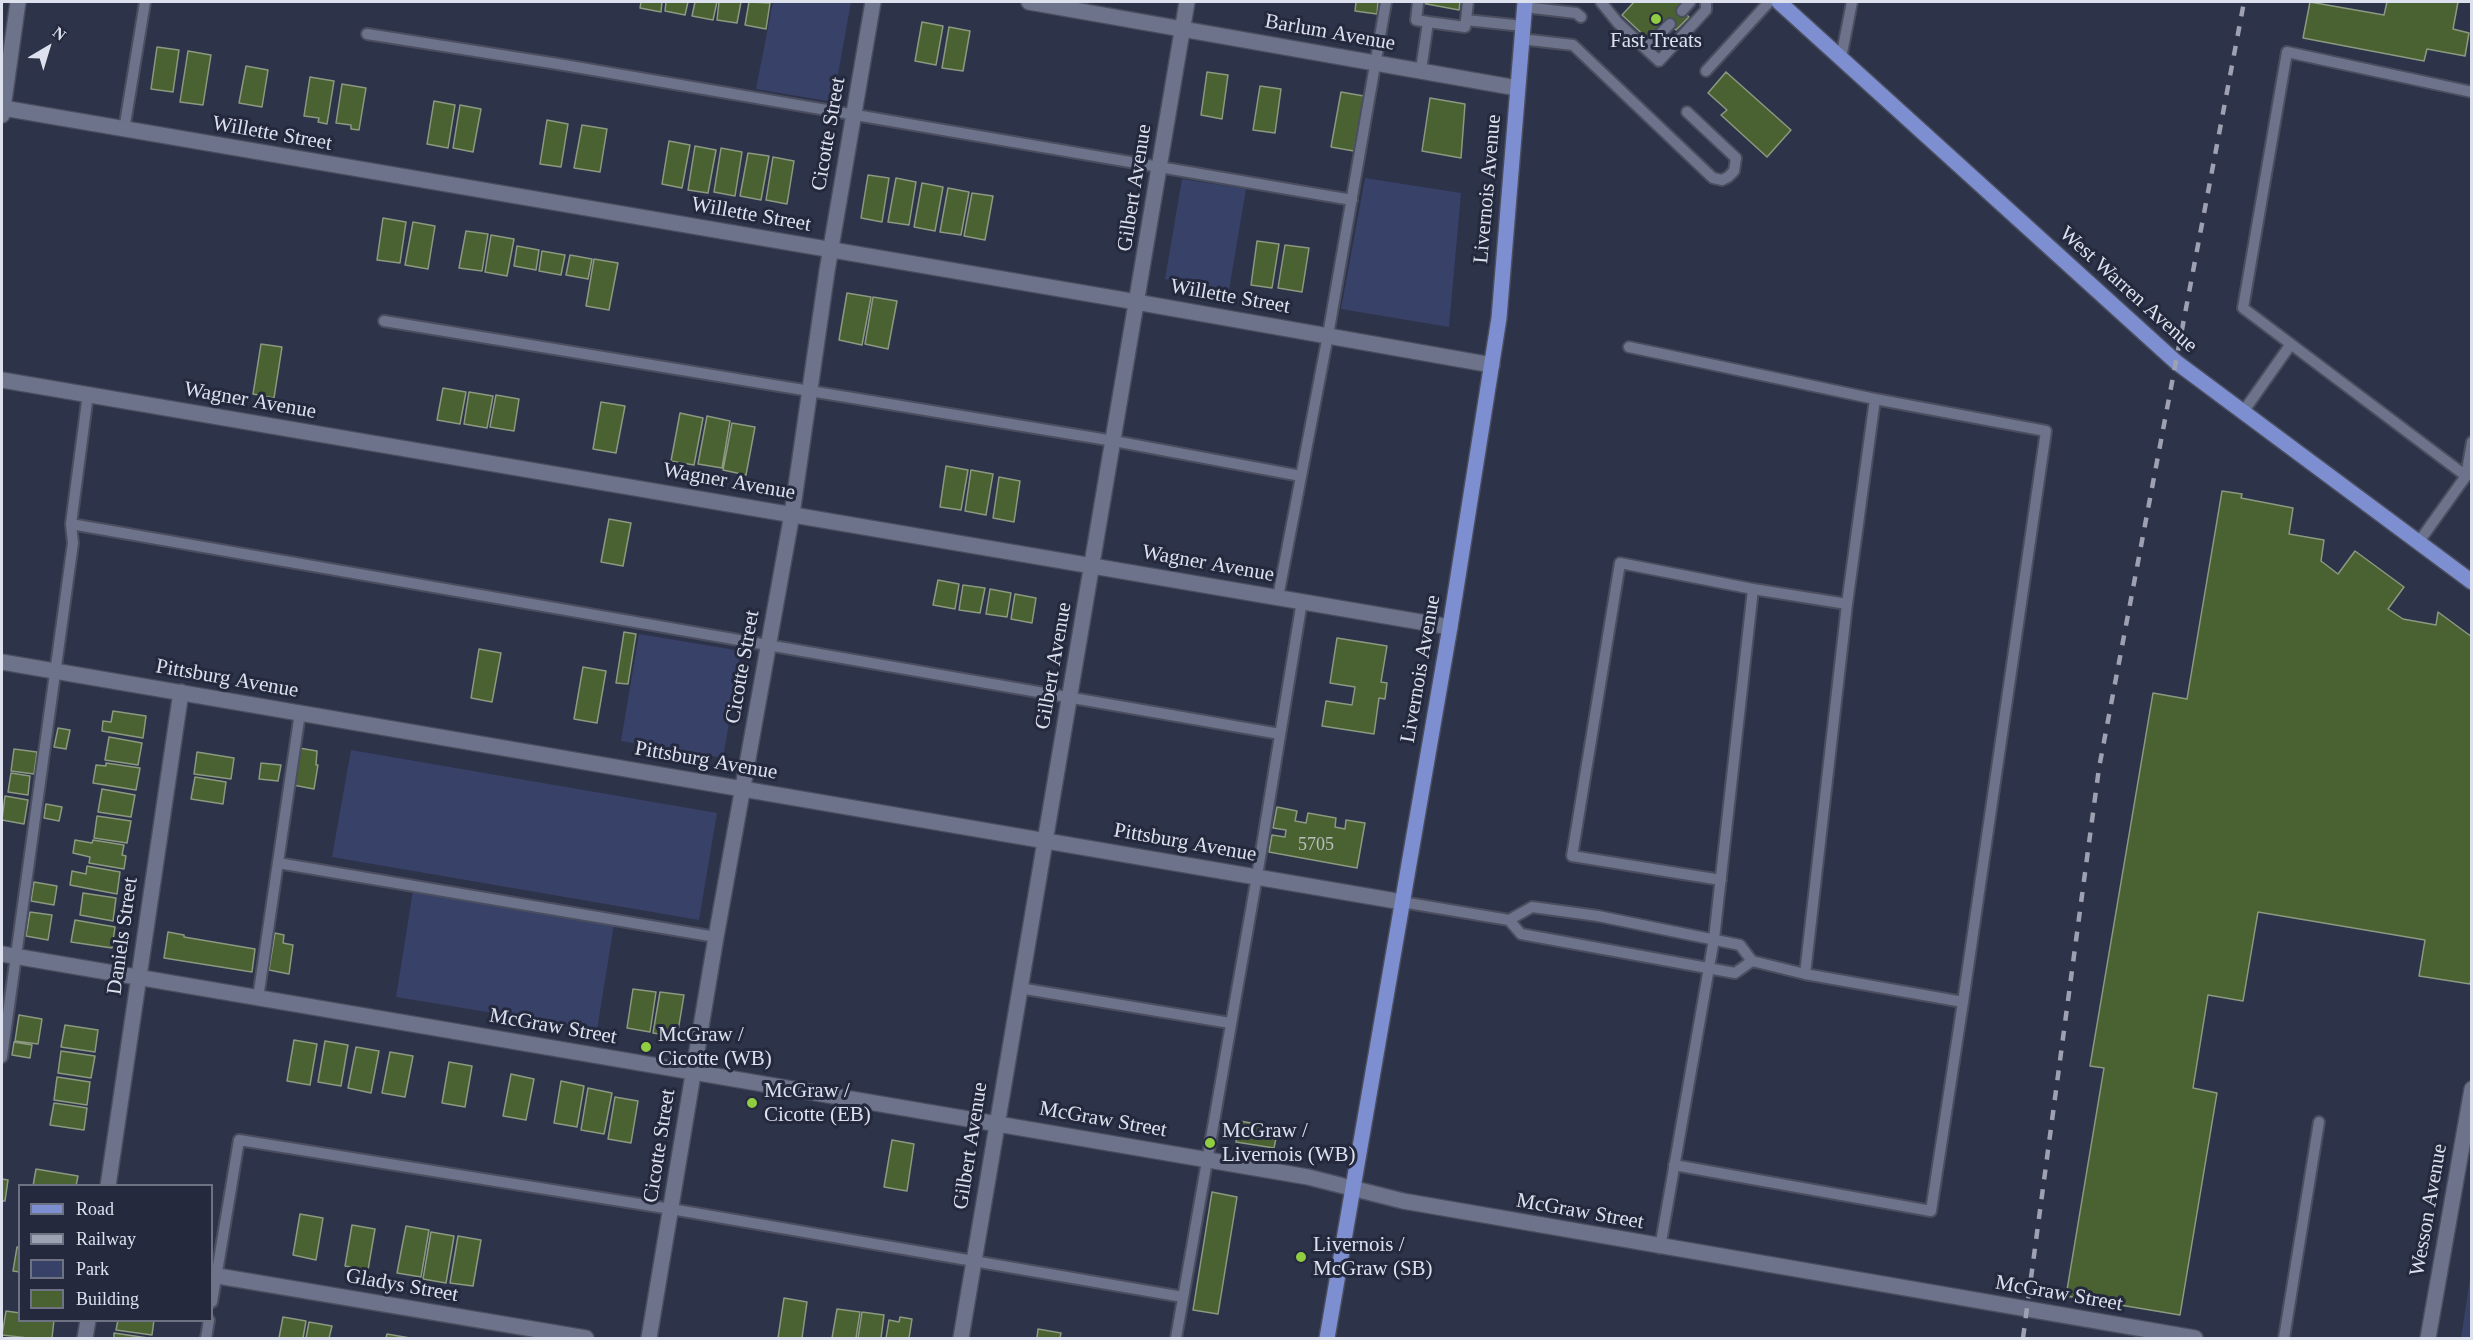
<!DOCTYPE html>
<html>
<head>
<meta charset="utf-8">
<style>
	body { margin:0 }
	#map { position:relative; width:2473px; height:1340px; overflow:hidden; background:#2d3348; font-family:Georgia,serif }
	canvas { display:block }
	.frame { position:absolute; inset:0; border:3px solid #dde1ee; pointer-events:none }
	.legend { position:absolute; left:18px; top:1184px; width:195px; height:138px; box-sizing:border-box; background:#24293d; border:2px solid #6e7384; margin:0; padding:8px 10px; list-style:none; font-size:18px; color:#dde1ee }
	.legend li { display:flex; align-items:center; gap:12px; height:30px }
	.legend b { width:30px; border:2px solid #6e7384 }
	.north { position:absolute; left:18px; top:18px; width:60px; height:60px; -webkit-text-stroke:4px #24293d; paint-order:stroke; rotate:38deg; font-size:16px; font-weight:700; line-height:24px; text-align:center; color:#dde1ee }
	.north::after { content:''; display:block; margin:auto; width:21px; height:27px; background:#dde1ee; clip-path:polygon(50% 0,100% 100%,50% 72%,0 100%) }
</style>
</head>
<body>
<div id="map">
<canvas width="2473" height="1340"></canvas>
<div class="frame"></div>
<ul class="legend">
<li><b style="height:8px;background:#7d8fd0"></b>Road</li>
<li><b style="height:8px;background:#9da1b1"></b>Railway</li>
<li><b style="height:16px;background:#384268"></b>Park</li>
<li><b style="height:16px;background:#4a6132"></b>Building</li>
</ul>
<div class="north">N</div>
</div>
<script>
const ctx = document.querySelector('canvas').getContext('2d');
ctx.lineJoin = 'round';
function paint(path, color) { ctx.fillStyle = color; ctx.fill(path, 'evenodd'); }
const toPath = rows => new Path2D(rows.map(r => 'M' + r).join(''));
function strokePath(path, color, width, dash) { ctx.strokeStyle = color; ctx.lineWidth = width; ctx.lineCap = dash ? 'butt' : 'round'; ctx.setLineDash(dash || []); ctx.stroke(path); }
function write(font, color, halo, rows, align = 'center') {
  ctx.font = font + ' Georgia,serif'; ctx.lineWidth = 6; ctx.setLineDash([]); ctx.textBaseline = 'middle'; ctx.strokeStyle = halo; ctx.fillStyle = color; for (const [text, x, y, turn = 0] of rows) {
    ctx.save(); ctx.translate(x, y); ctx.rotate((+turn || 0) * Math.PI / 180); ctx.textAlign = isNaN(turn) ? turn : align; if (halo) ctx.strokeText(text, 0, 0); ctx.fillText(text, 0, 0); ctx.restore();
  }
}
paint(toPath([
	[773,2,851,2,833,102,756,89],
	[1365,178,1461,193,1449,327,1341,309],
	[1182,179,1246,189,1229,290,1165,279],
	[639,634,741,651,723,758,621,741],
	[351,750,717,813,699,920,332,857],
	[413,891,614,924,597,1030,396,997],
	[2471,1272,2471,1338,2461,1338]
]), '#384268');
const building = toPath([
	[641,2,662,2,661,12,640,8,641,2],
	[666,2,688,2,685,15,665,11,666,2],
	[695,2,717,2,713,20,692,16,695,2],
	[719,2,741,2,737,23,717,20,719,2],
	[749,2,770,3,766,29,745,25,749,2],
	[1356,2,1378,2,1377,14,1355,11,1356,2],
	[1416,2,1460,2,1459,10,1416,2],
	[1634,2,1688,2,1681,9,1689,17,1676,30,1667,22,1650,41,1622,15,1634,2],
	[2310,2,2384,15,2387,2,2458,2,2453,29,2469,33,2465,56,2427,49,2424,61,2303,38,2310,2],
	[922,22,943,26,936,65,915,61,922,22],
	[949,27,970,31,963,71,942,68,949,27],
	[157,47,179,50,173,92,151,89,157,47],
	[188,51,211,55,203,105,180,102,188,51],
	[246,66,268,70,262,107,239,103,246,66],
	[1207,72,1228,75,1222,119,1201,115,1207,72],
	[1726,72,1791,130,1767,157,1721,115,1727,110,1708,93,1726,72],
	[310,77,334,81,327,124,318,122,319,118,304,116,310,77],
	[342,84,366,88,359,130,351,129,351,125,336,123,342,84],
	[1260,86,1281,89,1275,133,1253,130,1260,86],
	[1341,92,1364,96,1354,151,1331,147,1341,92],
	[1430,98,1465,104,1461,158,1422,151,1430,98],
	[434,101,455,105,448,148,427,144,434,101],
	[460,105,481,109,473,152,453,148,460,105],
	[547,120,568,124,561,167,540,164,547,120],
	[582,125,607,129,600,172,574,168,582,125],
	[669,141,690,145,682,188,662,184,669,141],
	[695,146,716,150,708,193,688,190,695,146],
	[721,148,742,152,735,196,714,192,721,148],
	[748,153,769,156,761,200,740,196,748,153],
	[773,157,794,161,787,204,766,200,773,157],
	[868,175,889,178,882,222,861,218,868,175],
	[896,178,916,182,909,225,888,222,896,178],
	[922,183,943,187,935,231,914,227,922,183],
	[948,188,969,192,961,235,940,232,948,188],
	[972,193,993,196,985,240,964,236,972,193],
	[383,218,406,222,400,263,377,260,383,218],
	[413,222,435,226,428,269,405,265,413,222],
	[466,231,488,234,482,271,459,268,466,231],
	[491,235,514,239,507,276,485,272,491,235],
	[1257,241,1279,244,1272,288,1251,285,1257,241],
	[1285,245,1309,248,1302,292,1278,288,1285,245],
	[517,246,539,250,536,270,514,266,517,246],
	[542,251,565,255,561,275,539,271,542,251],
	[570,255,592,259,588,279,566,275,570,255],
	[594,259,618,263,609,310,586,306,594,259],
	[847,293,871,297,862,345,839,340,847,293],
	[873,297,897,301,888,349,865,344,873,297],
	[261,344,282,347,274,398,253,394,261,344],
	[443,388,466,392,460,424,437,420,443,388],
	[469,392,493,396,487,428,464,424,469,392],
	[496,395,519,399,514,431,490,427,496,395],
	[601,402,625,406,616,453,593,449,601,402],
	[680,413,703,418,694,465,671,461,680,413],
	[707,416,730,421,722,468,698,464,707,416],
	[732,423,755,427,746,475,723,470,732,423],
	[946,466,968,470,961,510,940,507,946,466],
	[971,470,993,474,986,515,965,511,971,470],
	[999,477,1020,481,1014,522,993,518,999,477],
	[2222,491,2242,494,2241,498,2293,508,2289,534,2324,540,2321,561,2338,574,2355,551,2404,587,2388,609,2403,619,2436,625,2438,612,2472,637,2472,972,2470,984,2419,976,2425,940,2258,912,2243,1001,2208,995,2193,1088,2217,1093,2180,1315,2066,1296,2104,1068,2090,1066,2153,693,2187,699,2222,491],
	[609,519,631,523,623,566,601,562,609,519],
	[938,580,959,584,955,609,933,605,938,580],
	[963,585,985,588,980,613,959,610,963,585],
	[990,589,1011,593,1007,617,986,614,990,589],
	[1015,594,1036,598,1032,623,1011,619,1015,594],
	[624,632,636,634,628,684,616,683,624,632],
	[1337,638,1387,646,1381,682,1387,683,1385,699,1379,698,1374,734,1322,726,1326,701,1352,705,1355,687,1330,683,1337,638],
	[479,649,501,653,492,702,471,698,479,649],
	[583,667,606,671,597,723,574,719,583,667],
	[113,711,146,716,143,738,102,731,103,721,111,722,113,711],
	[58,728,70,730,66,749,54,747,58,728],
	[109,737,142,743,138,765,105,760,109,737],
	[299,748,317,751,316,765,318,765,314,789,293,785,299,748],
	[14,749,37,752,34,774,11,771,14,749],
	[197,752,234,758,231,779,194,774,197,752],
	[106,763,140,768,136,790,93,783,96,765,106,766,106,763],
	[261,763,281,765,278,781,259,779,261,763],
	[11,773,30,776,28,795,8,792,11,773],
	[195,777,226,782,223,804,191,799,195,777],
	[102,789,135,795,131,817,98,812,102,789],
	[5,796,28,800,24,824,2,820,5,796],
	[46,804,62,807,59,821,44,818,46,804],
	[1277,807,1297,811,1295,821,1306,823,1308,813,1336,818,1335,827,1345,829,1346,820,1365,823,1357,868,1269,852,1272,835,1285,837,1286,830,1273,828,1277,807],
	[97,816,131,821,127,843,94,838,97,816],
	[75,840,92,843,93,840,124,845,122,855,126,856,124,869,89,863,90,857,73,853,75,840],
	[87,866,120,872,117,894,70,885,72,871,86,874,87,866],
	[34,882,57,886,54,905,31,901,34,882],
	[83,893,116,898,113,921,80,915,83,893],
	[30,912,52,915,48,940,26,936,30,912],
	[75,920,115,927,112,948,71,942,75,920],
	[168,932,184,935,184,937,255,949,252,972,164,958,168,932],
	[275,933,284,935,283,943,293,945,289,974,269,970,275,933],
	[633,989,656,992,650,1032,627,1028,633,989],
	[660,992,684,995,677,1037,653,1033,660,992],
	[19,1015,42,1019,38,1044,15,1041,19,1015],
	[65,1025,98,1030,95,1052,61,1047,65,1025],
	[294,1040,317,1044,310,1085,287,1081,294,1040],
	[325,1041,348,1045,341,1086,318,1082,325,1041],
	[14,1042,32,1045,30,1058,12,1055,14,1042],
	[356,1047,379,1051,371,1093,348,1088,356,1047],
	[61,1051,95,1056,91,1078,58,1073,61,1051],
	[390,1052,413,1056,405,1097,382,1093,390,1052],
	[449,1062,472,1066,465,1107,442,1103,449,1062],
	[511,1074,534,1079,526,1120,503,1116,511,1074],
	[57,1077,90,1082,87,1105,54,1100,57,1077],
	[561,1081,584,1086,577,1127,554,1123,561,1081],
	[588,1088,612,1093,604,1134,581,1130,588,1088],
	[615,1097,638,1101,631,1143,608,1139,615,1097],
	[54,1103,87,1108,84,1130,50,1125,54,1103],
	[1240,1121,1278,1128,1274,1148,1236,1142,1240,1121],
	[892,1140,914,1144,907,1191,884,1187,892,1140],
	[36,1169,78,1176,76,1186,33,1186,36,1169],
	[2,1179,8,1180,5,1201,2,1201,2,1179],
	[1212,1192,1237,1197,1218,1314,1193,1310,1212,1192],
	[300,1214,323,1218,316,1260,293,1255,300,1214],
	[352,1225,375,1229,368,1270,345,1266,352,1225],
	[406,1226,429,1230,421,1277,397,1273,406,1226],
	[431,1232,454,1236,446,1283,423,1279,431,1232],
	[458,1236,481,1240,473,1286,450,1283,458,1236],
	[17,1247,20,1248,20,1272,13,1271,17,1247],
	[784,1298,807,1302,802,1338,778,1338,784,1298],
	[837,1309,860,1312,856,1338,832,1338,837,1309],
	[6,1311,20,1313,20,1320,54,1320,52,1338,28,1338,2,1335,6,1311],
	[862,1312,884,1315,881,1338,858,1338,862,1312],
	[283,1317,306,1321,303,1338,279,1338,283,1317],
	[900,1317,912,1319,909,1338,886,1338,889,1320,899,1322,900,1317],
	[118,1320,154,1320,152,1335,116,1330,118,1320],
	[309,1322,332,1326,329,1338,306,1338,309,1322],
	[1038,1329,1061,1333,1060,1338,1037,1338,1038,1329],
	[114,1333,148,1338,114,1338,114,1333],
	[387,1334,410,1338,386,1338,387,1334]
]);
paint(building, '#4a6132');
strokePath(building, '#8c9981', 1.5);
const service = toPath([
	[1468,2,1466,20,1523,26],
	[1601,2,1618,23,1659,61,1706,10,1706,2],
	[1418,3,1416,20,1428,22,1421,70],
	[1524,7,1576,13,1581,17],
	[1682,11,1690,2],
	[1428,22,1465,27,1466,20],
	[367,34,558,64,1352,200],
	[1521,39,1573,45,1713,178,1722,180,1728,177,1734,171,1736,158,1687,112],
	[1642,45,1649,45,1670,24],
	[1841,58,1852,2],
	[1706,71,1769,2],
	[124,130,145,2],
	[384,321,1114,441,1301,476],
	[1629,347,1875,399,2046,431,1963,1002],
	[2243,412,2291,344],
	[2466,476,2243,308,2287,52,2472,92],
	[71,524,1280,734],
	[2418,543,2466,476,2472,442],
	[1278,597,1328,335,1386,2],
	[1847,604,1875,399],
	[278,863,716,937],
	[1402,902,1509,920,1532,907,1598,916,1740,945,1752,961,1735,973,1521,934,1509,920],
	[1752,961,1805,974,1847,604,1753,589],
	[1019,988,1230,1023],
	[258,998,300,713],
	[2,1057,73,543,71,524,88,394],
	[1674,1165,1931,1211,1963,1002,1805,974],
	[1660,1248,1714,939,1753,589,1620,563,1572,856,1721,880],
	[212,1302,239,1140,671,1209,1183,1297],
	[206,1338,209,1320],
	[1176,1338,1257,876,1302,601],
	[2284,1338,2319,1122]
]);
const minor = toPath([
	[1029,2,1517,88],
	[3,108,1119,299,1492,365],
	[2,115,18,2],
	[2,380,1450,627],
	[2,662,1402,902],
	[108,1186,181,692],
	[212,1275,586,1338],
	[85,1338,88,1320],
	[649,1338,716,937,792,514,827,271,873,2],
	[961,1338,1187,2],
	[2428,1338,2472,1089]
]);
const tertiary = toPath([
	[2,954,1308,1177,1403,1201,2195,1338]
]);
const primary = toPath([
	[1779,2,2176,362,2472,582],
	[1327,1338,1450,627,1499,318,1525,2]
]);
strokePath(service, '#4a4e5f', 14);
strokePath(minor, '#4a4e5f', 18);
strokePath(tertiary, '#4a4e5f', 18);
strokePath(primary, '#4a4e5f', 18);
strokePath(service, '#6c738a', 10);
strokePath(minor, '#6c738a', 15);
strokePath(tertiary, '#6c738a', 15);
strokePath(primary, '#7d8fd0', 15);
strokePath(toPath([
	[2023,1338,2099,768,2244,2]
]), '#9da1b1', 4.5, [10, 10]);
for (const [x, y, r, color] of [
	[1656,19,6,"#90cd40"],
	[646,1047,6,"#90cd40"],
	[752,1103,6,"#90cd40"],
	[1210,1143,6,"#90cd40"],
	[1301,1257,6,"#90cd40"]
]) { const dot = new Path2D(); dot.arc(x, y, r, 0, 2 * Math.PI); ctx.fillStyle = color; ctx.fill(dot); strokePath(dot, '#24293d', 2); }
write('18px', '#b8c1bf', null, [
	["5705",1316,845]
]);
write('21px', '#dde1ee', '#24293d', [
	["Barlum Avenue",1330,33,10],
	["Willette Street",272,134,10],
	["Cicotte Street",829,134,-80],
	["Gilbert Avenue",1135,188,-81],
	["Livernois Avenue",1488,189,-85],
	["Willette Street",751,215,10],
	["West Warren Avenue",2128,290,42],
	["Willette Street",1230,297,10],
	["Wagner Avenue",250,401,10],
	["Wagner Avenue",729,482,10],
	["Wagner Avenue",1208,564,10],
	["Gilbert Avenue",1054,666,-80],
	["Cicotte Street",743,667,-80],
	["Livernois Avenue",1421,669,-80],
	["Pittsburg Avenue",227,679,10],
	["Pittsburg Avenue",706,761,10],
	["Pittsburg Avenue",1185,843,10],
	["Daniels Street",123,936,-82],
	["McGraw Street",553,1027,10],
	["McGraw Street",1103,1120,10],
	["Cicotte Street",660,1146,-81],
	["Gilbert Avenue",971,1146,-81],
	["Wesson Avenue",2429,1210,-80],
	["McGraw Street",1580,1212,10],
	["Gladys Street",402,1286,10],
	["McGraw Street",2059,1294,10]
]);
write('21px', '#dde1ee', '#24293d', [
	["Fast Treats",1656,41,"center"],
	["McGraw /",658,1035],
	["Cicotte (WB)",658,1059],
	["McGraw /",764,1091],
	["Cicotte (EB)",764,1115],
	["McGraw /",1222,1131],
	["Livernois (WB)",1222,1155],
	["Livernois /",1313,1245],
	["McGraw (SB)",1313,1269]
], 'left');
</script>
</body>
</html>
